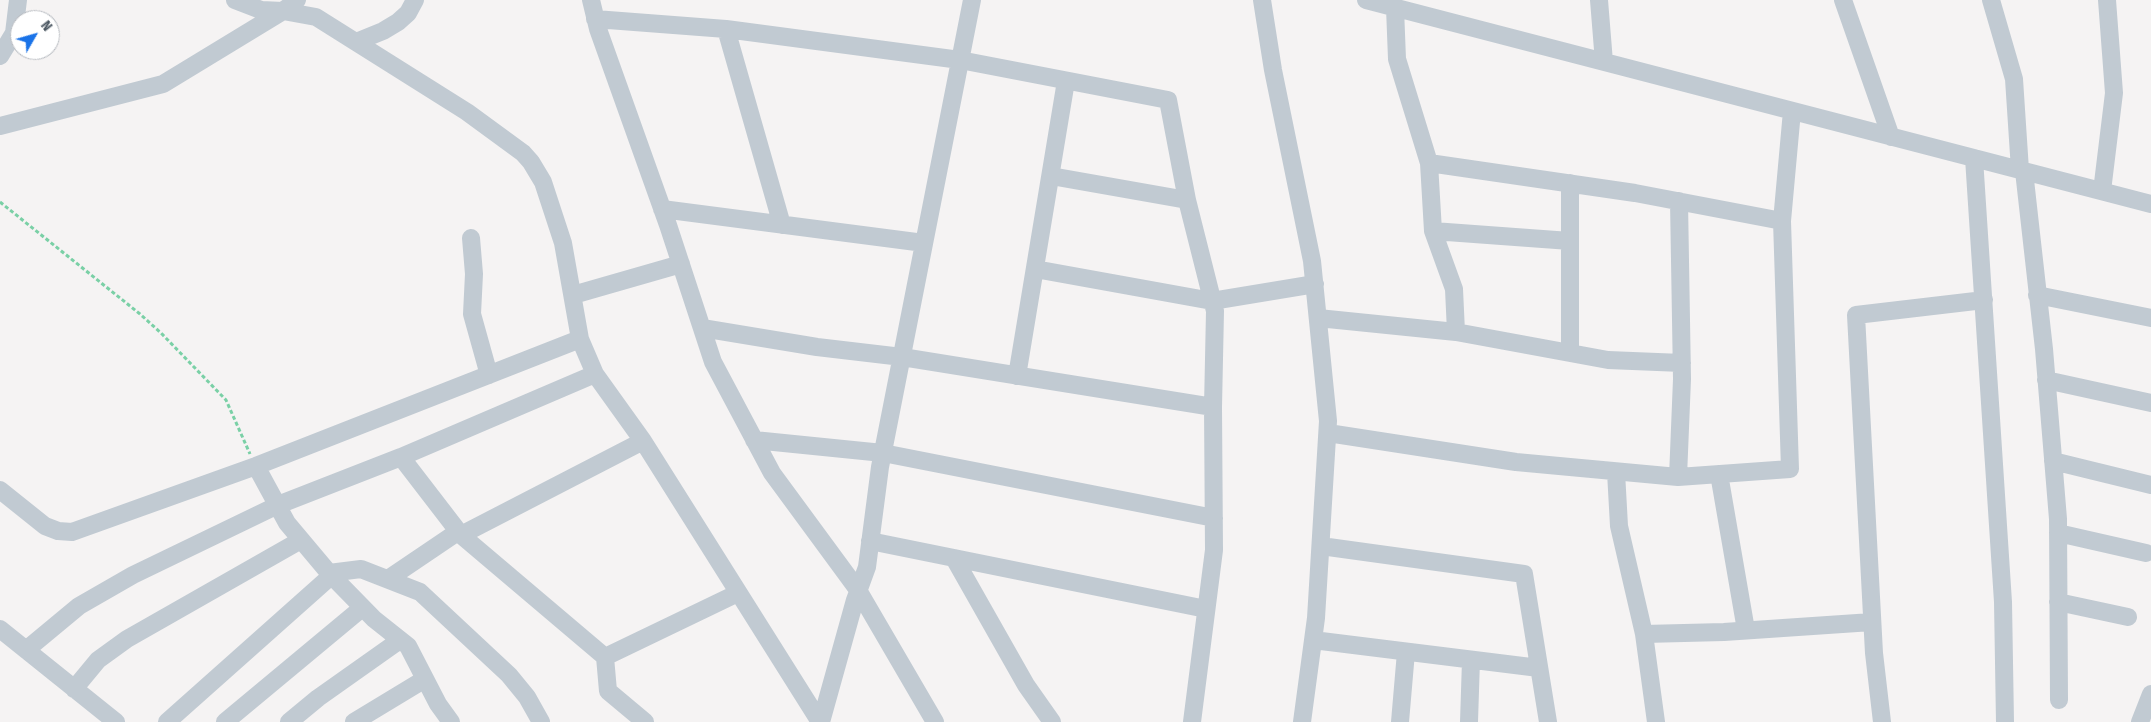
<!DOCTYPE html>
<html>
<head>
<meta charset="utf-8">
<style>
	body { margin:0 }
	#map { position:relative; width:2151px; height:722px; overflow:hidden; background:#f5f3f3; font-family:"Fira Sans Condensed",sans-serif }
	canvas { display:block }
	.north { position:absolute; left:10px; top:10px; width:50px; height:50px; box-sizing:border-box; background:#fff; border:1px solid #b7bbc0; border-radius:50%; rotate:52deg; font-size:14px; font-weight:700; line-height:20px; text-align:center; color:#4a5661 }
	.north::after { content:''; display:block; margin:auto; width:18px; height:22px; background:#1a73e8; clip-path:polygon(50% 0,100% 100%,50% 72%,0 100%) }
</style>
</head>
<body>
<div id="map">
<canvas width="2151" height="722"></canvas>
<div class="north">N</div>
</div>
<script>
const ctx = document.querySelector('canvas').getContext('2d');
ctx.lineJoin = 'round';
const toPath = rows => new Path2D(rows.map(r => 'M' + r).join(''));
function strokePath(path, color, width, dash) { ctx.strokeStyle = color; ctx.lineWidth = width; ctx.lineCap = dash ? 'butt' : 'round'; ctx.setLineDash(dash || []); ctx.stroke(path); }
strokePath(toPath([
	[0,202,140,314,161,333,226,400,250,454]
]), '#7ad0a6', 3, [4, 2.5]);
strokePath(toPath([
	[235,0,261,10,283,11,316,17,467,112,523,153,531,162,543,182,563,243,580,339,595,374],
	[591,0,598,29,668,225,713,362,772,473,858,590,935,722],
	[1262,0,1273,70,1312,261,1328,421,1316,618,1302,722],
	[1366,0,2151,204],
	[1599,0,1604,62],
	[1843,0,1891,137],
	[1991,0,2014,79,2020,170],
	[1395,8,1397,59,1429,163,1433,231,1454,289,1456,332],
	[595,19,726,29,960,60,1168,100,1187,200,1215,311,1213,407,1214,550,1192,722],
	[726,29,782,225],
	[356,42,383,31,398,22,408,13,415,0],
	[0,56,14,33,18,0],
	[0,126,163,84,283,11,297,0],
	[1974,158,2003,602,2005,722],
	[1429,163,1635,193,1782,221],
	[2024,171,2044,349,2058,519,2059,700],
	[1051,176,1187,200],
	[1570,183,1570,353],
	[2102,191,2114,93,2107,0],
	[662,209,924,243],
	[1433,231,1570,241],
	[471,238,474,274,472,314,489,375],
	[1035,269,1212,301,1315,284],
	[573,295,681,264],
	[2037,295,2151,318],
	[1318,318,1456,332,1608,360,1682,363],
	[702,328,817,347,902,357,1213,407],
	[1017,376,1066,81],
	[2046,380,2151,403],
	[1328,433,1516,462,1678,477,1790,469,1782,221,1792,111],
	[754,440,883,453,1214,518],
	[643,441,461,535,401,457,595,374,643,441,820,722],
	[2053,461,2151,485],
	[256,466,287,523,329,573,374,619,408,646,438,704,451,722],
	[1616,472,1619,526,1644,634,1656,722],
	[1719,474,1746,630],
	[1678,477,1682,379,1679,201],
	[0,490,45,526,58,531,72,532,256,466,580,339],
	[2058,533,2146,553],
	[461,535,605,657,738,593],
	[870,541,1206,609],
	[1321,546,1524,574,1548,722],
	[954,558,1026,685,1052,722],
	[329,573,361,569,420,592,509,675,527,697,541,722],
	[388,579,459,531],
	[2058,602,2128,617],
	[0,629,116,722],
	[1644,634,1724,632,1872,622],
	[1313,640,1539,668],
	[26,650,79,606,133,575,278,505,401,457],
	[605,657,608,691,645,722],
	[74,689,98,660,127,639,301,540],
	[167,722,331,576],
	[225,722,362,608],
	[289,722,318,698,400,640],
	[354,722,425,679],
	[821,722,855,600,867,567,880,467,972,0],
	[1400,722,1406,652],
	[1469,722,1471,660],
	[1882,722,1874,653,1856,315,1984,300],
	[2140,722,2151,694]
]), '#c1cad2', 18);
</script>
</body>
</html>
